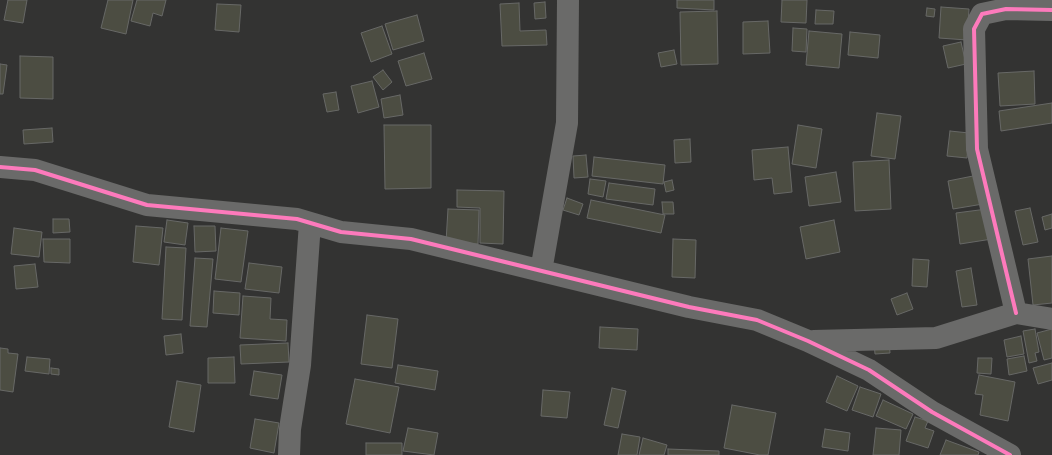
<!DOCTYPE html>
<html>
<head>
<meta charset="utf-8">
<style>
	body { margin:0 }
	canvas { display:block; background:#333332 }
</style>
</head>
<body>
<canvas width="1052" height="455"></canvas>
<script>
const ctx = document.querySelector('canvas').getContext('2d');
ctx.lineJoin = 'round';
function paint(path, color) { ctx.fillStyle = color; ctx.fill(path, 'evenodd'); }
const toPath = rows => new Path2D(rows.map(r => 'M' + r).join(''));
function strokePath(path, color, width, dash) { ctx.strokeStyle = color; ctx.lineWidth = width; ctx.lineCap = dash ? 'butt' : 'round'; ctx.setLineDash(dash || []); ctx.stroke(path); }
const building = toPath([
	[8,0,27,0,23,23,4,20,8,0],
	[108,0,133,0,126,34,101,28,108,0],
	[137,0,166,0,162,16,153,13,150,26,131,21,137,0],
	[677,0,714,0,714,10,677,8,677,0],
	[782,0,807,0,806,23,781,22,782,0],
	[545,2,546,18,535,19,534,3,545,2],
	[519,3,520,31,546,30,547,45,502,46,500,4,519,3],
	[217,4,241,5,239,32,215,30,217,4],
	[941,7,969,9,967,40,939,38,941,7],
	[927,8,935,9,934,17,926,16,927,8],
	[816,10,834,11,833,24,815,24,816,10],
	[717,11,718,64,681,65,680,12,717,11],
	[417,15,424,41,393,50,385,24,417,15],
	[768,21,770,53,743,54,743,22,768,21],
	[382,26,392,54,371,62,361,33,382,26],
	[793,28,807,29,806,52,792,51,793,28],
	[809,31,842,34,839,68,806,65,809,31],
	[850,32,880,35,878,58,848,55,850,32],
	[961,42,966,64,948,68,943,46,961,42],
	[674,50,677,64,661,67,658,53,674,50],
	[424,53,432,79,406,86,398,61,424,53],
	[20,56,53,57,53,99,20,98,20,56],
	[0,64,7,65,3,94,0,94,0,64],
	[383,70,392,82,383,90,373,77,383,70],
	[1034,71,1035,104,1000,106,998,73,1034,71],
	[372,81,379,107,358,113,351,86,372,81],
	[336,92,339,110,327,112,323,94,336,92],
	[400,95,403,115,384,118,381,99,400,95],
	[1052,103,1052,123,1001,131,999,111,1052,103],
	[877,113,901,116,895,159,871,156,877,113],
	[384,125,431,125,431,188,385,189,384,125],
	[798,125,822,129,816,168,792,164,798,125],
	[52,128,53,142,24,144,23,130,52,128],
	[950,131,969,133,967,158,947,156,950,131],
	[690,139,691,162,675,163,674,140,690,139],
	[788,147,792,192,774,194,772,178,754,180,752,150,788,147],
	[586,155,588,177,574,178,573,156,586,155],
	[594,157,665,165,663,184,592,176,594,157],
	[889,160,891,209,855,211,853,162,889,160],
	[836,172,841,202,809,206,805,177,836,172],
	[978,175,983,204,953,209,948,181,978,175],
	[590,179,606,181,603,197,588,194,590,179],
	[672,180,674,190,666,192,664,182,672,180],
	[609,183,655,189,653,205,606,199,609,183],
	[457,190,504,191,503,244,480,243,480,208,457,207,457,190],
	[567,198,583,204,579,215,563,210,567,198],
	[591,200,665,215,661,233,587,218,591,200],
	[662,202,673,202,674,214,663,214,662,202],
	[1030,208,1038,242,1023,245,1015,211,1030,208],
	[448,209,479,210,478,244,446,242,448,209],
	[987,209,992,239,960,244,956,213,987,209],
	[1052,214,1052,228,1045,230,1042,217,1052,214],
	[53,219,69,219,70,232,53,233,53,219],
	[167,220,188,223,185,245,164,242,167,220],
	[834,220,840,252,806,259,800,227,834,220],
	[136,226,163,228,159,265,133,262,136,226],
	[194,226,215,226,216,251,195,252,194,226],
	[14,228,42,232,39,257,11,254,14,228],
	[221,228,248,231,241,282,215,279,221,228],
	[43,239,70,239,70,263,44,262,43,239],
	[673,239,696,240,695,278,672,277,673,239],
	[166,247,186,248,182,320,162,319,166,247],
	[1052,256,1052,303,1033,305,1028,259,1052,256],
	[195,258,213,259,207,327,190,326,195,258],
	[913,259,929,260,927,287,912,286,913,259],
	[249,263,282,267,279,293,245,289,249,263],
	[35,264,38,287,16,289,14,266,35,264],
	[971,268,977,305,962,307,956,271,971,268],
	[214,291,240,293,239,315,213,313,214,291],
	[907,293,913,309,897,315,891,299,907,293],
	[243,296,271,298,270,319,287,320,286,341,240,338,243,296],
	[367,315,398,319,392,368,361,364,367,315],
	[600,327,638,329,637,350,599,348,600,327],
	[1035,329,1039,352,1035,353,1037,361,1029,363,1023,331,1035,329],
	[1052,329,1052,358,1044,360,1037,333,1052,329],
	[181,334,183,353,166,355,164,336,181,334],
	[1021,336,1024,354,1007,357,1004,340,1021,336],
	[889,341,890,353,875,354,874,342,889,341],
	[288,343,289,362,241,364,240,345,288,343],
	[0,348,8,349,8,353,18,354,13,392,0,390,0,348],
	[1024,356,1027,371,1009,375,1007,359,1024,356],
	[27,357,50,359,49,374,25,371,27,357],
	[234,357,235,383,208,383,208,358,234,357],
	[978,358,992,358,991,374,977,373,978,358],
	[1052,363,1052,380,1038,384,1033,368,1052,363],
	[398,365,438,371,435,390,395,383,398,365],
	[51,368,59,369,59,375,51,374,51,368],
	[254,371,282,375,278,399,250,395,254,371],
	[979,375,1015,382,1008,421,980,415,983,395,975,394,979,375],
	[837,376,858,386,847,411,826,402,837,376],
	[355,379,399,387,390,433,346,424,355,379],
	[177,381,201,385,194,432,169,427,177,381],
	[860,387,881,394,873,417,852,410,860,387],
	[612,388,626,391,618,428,604,425,612,388],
	[543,390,570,392,567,418,541,416,543,390],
	[883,400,913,414,906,429,876,416,883,400],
	[732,405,776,413,768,455,760,455,724,448,732,405],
	[915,417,928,421,925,428,934,431,928,448,906,441,915,417],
	[255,419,279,423,274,453,250,448,255,419],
	[408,428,438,433,434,455,403,451,408,428],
	[876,428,901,430,899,455,873,455,876,428],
	[825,429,850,433,848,451,822,447,825,429],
	[622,434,640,437,637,455,618,455,622,434],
	[643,438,667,445,664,455,639,455,643,438],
	[946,440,979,452,978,455,940,455,946,440],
	[366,443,402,443,402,455,366,455,366,443],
	[668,449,719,451,719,455,668,455,668,449]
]);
paint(building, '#4c4d42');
strokePath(building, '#676866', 1);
strokePath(toPath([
	[0,167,35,170,147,205,297,219,341,232,411,239,689,307,757,320,808,341,869,370,932,412,1010,455],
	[541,271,567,123,568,0],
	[1016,313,977,149,974,29,982,14,1006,9,1052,10],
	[814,341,936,338,1016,313,1052,319],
	[289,455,290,429,300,365,310,223]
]), '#6a6a69', 22);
strokePath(toPath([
	[0,167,35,170,147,205,297,219,341,232,411,239,689,307,757,320,808,341,869,370,932,412,1010,455],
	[1016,313,977,149,974,29,982,14,1006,9,1052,10]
]), '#fd7abc', 4);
</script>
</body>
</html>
